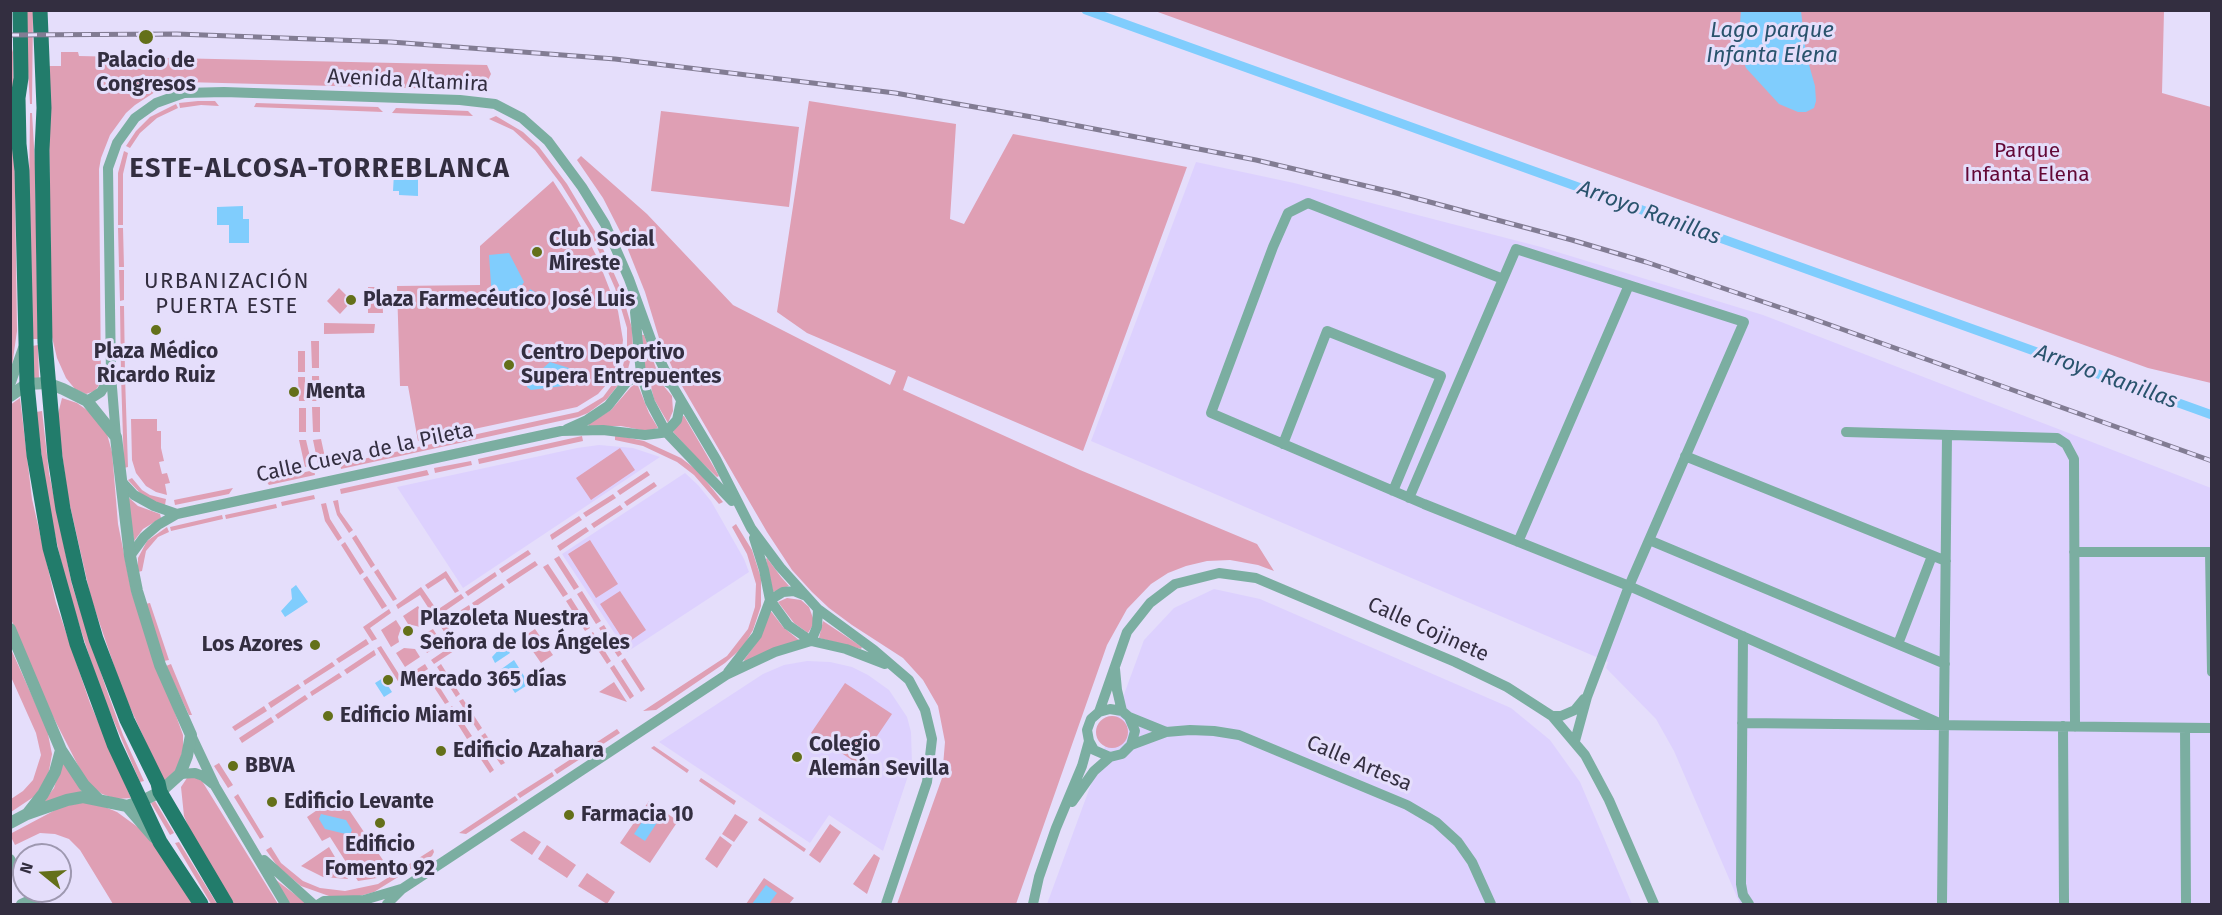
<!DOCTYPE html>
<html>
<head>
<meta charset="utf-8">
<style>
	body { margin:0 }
	#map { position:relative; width:2222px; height:915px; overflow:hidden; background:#e5defb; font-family:"Fira Sans",sans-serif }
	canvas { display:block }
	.frame { position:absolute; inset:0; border:12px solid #332e40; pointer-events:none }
	.north { position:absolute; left:12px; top:843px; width:60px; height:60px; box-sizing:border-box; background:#e5defb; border:2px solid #9e98b0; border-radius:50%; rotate:288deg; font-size:16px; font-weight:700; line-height:24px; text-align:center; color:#332e40 }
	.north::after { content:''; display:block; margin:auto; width:21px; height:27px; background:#64701a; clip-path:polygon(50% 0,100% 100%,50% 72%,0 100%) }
</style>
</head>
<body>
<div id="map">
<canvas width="2222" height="915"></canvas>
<div class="frame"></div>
<div class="north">N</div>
</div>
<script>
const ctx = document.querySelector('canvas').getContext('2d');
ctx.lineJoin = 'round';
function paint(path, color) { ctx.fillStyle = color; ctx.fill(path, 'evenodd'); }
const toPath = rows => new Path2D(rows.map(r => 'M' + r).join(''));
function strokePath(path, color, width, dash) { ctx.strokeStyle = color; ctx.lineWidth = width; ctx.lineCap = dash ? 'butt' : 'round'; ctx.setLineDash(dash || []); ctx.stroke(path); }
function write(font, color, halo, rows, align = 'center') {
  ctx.font = font + ' "Fira Sans",sans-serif'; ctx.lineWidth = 6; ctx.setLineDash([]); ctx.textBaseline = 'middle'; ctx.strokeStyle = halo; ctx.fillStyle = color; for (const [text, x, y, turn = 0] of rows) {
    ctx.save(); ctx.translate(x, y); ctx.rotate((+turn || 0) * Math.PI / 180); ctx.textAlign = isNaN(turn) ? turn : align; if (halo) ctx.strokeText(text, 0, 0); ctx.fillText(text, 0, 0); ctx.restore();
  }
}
paint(toPath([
	[1196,162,1294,183,1541,247,1763,315,2211,488,2211,904,1740,904,1674,751,1656,719,1606,668,1608,662,1091,441],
	[599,445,633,448,660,457,463,588,397,487,577,448],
	[685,473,698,485,711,501,744,559,749,572,627,652,562,554],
	[1214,589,1260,599,1511,708,1550,740,1580,782,1632,904,1047,904,1144,640,1174,608],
	[807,661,830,662,852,667,868,675,889,690,907,717,911,732,912,764,883,851,829,815,810,843,659,742,763,674,784,665]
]), '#ddd1fe');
paint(toPath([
	[27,11,33,11,32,104,30,104,27,54],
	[1155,11,2164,11,2162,93,2211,107,2211,383,2148,368],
	[13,49,17,331,11,373,10,59],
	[61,52,78,52,79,56,487,65,491,74,483,90,185,82,155,92,135,105,126,113,110,135,101,158,99,169,101,382,95,391,86,394,75,389,66,378,57,358,52,337,48,66,61,66],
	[198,101,215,101,219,106,201,105,180,108,179,103],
	[809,101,956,124,950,219,964,224,1013,134,1187,167,1083,451,908,376,903,390,1080,470,1257,544,1274,571,1258,565,1230,560,1207,561,1186,566,1168,573,1151,584,1127,609,1107,645,1016,904,897,904,942,778,945,742,938,706,923,680,903,658,852,625,829,608,812,592,792,570,767,532,675,374,659,338,645,292,623,237,603,198,577,160,581,156,647,214,733,305,890,385,896,371,807,333,777,312],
	[256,103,378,107,383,112,254,107],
	[176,104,178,108,157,118,140,133,130,148,126,146,136,131,150,117],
	[396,108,468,111,473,116,392,113],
	[661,111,799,127,789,207,651,191],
	[30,113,32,113,35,163,38,339,32,339,29,189],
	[496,116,523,132,539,147,567,184,596,233,620,287,632,328,633,350,628,369,623,379,607,399,588,413,578,417,341,469,340,464,578,412,603,397,621,373,627,350,627,328,615,288,589,229,561,184,535,150,513,130,489,119],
	[124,151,128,153,123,174,123,225,118,225,118,173],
	[553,181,575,215,597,257,618,311,623,340,622,349,614,376,598,394,577,407,418,441,408,386,400,386,397,286,480,285,480,246],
	[118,228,123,228,124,267,119,267],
	[119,270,124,270,124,300,120,301],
	[382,287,383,313,368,313,368,304,375,303,375,297,368,297,368,287],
	[339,288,352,301,340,314,327,301],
	[120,306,124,306,125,374,121,374],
	[324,323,375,324,374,333,324,334],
	[642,335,644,335,657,371,645,369],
	[311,341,319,341,319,368,312,368],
	[38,345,39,378,33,379,32,346],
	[298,351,305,351,305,372,298,372],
	[121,376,125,376,128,467,124,468],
	[319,376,320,401,312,401,312,376],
	[298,377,305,377,305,401,299,401],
	[649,379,662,384,672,396,673,411,668,423,654,399],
	[637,383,649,413,658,428,647,431,621,426,589,426,588,424,611,410,631,387],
	[20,398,32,499,56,603,90,703,131,798,117,799,102,794,87,783,42,695,11,619,10,405],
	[62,398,77,403,94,415,107,434,112,452,118,524,132,594,183,735,183,750,177,769,164,782,123,692,91,598,68,497,57,418],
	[312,407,320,407,320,432,313,432],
	[299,408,306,408,306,432,299,432],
	[42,411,49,473,72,585,106,688,123,735,144,781,140,782,100,689,67,587,53,526,44,475,36,412],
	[683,416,684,416,719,476,717,477,696,457,673,432],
	[131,419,157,419,157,431,161,431,161,448,164,461,159,462,162,474,167,473,170,483,165,484,167,495,156,492,146,486,136,473,132,460],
	[615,435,644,441,681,458,698,471,723,502,719,504,694,475,677,462,643,446,615,440],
	[582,436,583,441,479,464,478,459],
	[321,439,326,462,318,464,313,440],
	[299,440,306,440,312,465,305,467],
	[620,448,635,470,591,500,576,478],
	[471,461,472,465,435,473,434,468],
	[314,470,315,475,269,485,266,481],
	[427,470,429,475,341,494,340,489],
	[647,471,650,475,620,495,617,491],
	[132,478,142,490,150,495,166,499,165,505,156,503,140,493,128,480],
	[654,482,657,486,627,506,624,502],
	[233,488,229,494,175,505,174,500],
	[613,494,616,498,586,517,583,513],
	[314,495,315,499,282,506,281,502],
	[127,496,138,506,160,514,161,518,143,529,134,541],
	[338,500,340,512,353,530,349,533,337,515,333,501],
	[326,503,330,519,342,538,338,541,325,521,321,504],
	[276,504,277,508,226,519,225,515],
	[620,505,623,509,594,528,591,524],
	[222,515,223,519,171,531,170,527],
	[579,516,582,520,552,540,550,535],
	[736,524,752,550,761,578,761,606,753,630,743,647,725,663,656,710,643,711,727,656,748,629,755,607,756,584,747,554,732,527],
	[167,527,169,532,158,537,146,551,142,571,138,572,138,558,147,541],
	[586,527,589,531,560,551,557,546],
	[356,535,375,565,371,568,352,538],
	[590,540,618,584,596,598,568,554],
	[345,542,364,572,360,575,341,545],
	[528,550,531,554,502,573,499,569],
	[559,556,579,587,574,590,554,559],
	[767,558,781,577,789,586,773,592,766,559],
	[535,561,538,565,509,584,506,580],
	[548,564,568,594,563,597,543,567],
	[378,569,397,599,393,601,374,572],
	[446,571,459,591,455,593,445,578,428,589,425,585],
	[495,572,497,576,468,596,465,592],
	[367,576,387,606,382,609,363,579],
	[502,583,505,587,475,607,472,603],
	[421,587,437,610,461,594,464,598,435,618,420,595,398,609,396,605],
	[582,591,601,621,596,624,577,594],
	[620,591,646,630,626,644,600,604],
	[571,598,590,628,585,631,566,601],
	[787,598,801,600,809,607,813,618,813,625,808,633,794,623,778,602],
	[150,603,169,660,164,661,145,604],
	[469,605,471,609,447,626,460,647,434,664,431,660,453,645,439,624],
	[418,606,428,622,420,627,408,624,403,616],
	[389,609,391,613,370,628,377,639,372,641,363,627],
	[770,610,783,627,800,641,745,662,744,660,755,645],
	[396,620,401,628,398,637,399,642,391,647,381,630],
	[823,621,862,647,861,649,819,638],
	[604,625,622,654,618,657,599,628],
	[433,629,442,643,427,653,422,645,424,634],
	[535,629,553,655,541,663,523,637],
	[593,632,611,661,607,664,588,635],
	[366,639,369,644,339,663,336,659],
	[381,646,402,679,425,664,428,669,401,686,377,648],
	[10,647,47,729,52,754,48,776,35,796,11,812,11,799,23,791,33,780,41,755,36,733,11,677],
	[404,648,415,649,420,657,405,667,396,653],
	[374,650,376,655,347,674,344,670],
	[625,658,645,689,641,692,621,661],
	[332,662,335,666,305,685,303,681],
	[171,664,192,715,189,715,166,666],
	[441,664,460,694,456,697,437,667],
	[614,665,634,696,630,699,610,668],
	[430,672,449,702,445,704,426,675],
	[339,673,342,677,312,696,310,692],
	[614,682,627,702,599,692],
	[845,683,892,714,858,764,811,733],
	[298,684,301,688,271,708,268,703],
	[305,695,308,699,278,719,275,715],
	[463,699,482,728,478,731,459,701],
	[264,706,267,711,235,731,232,727],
	[452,706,472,736,467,739,448,709],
	'1096 732a16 16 0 1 1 32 0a16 16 0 1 1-32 0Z',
	[271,717,274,722,242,743,239,738],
	[617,729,620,733,557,774,554,770],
	[485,733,505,763,501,765,481,736],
	[475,740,494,770,490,773,470,743],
	[654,746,689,770,687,773,651,748],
	[63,759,82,792,39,807,54,788],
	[219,763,233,785,228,788,214,766],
	[552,772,554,776,520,798,517,794],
	[194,777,202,781,278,904,234,904,194,840,184,816,181,787,187,778],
	[701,778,736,801,734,805,699,781],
	[238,794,264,837,260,839,234,797],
	[339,795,389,869,377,878,358,881,330,837,322,841,307,817],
	[515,796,518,800,466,834,459,833],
	[155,801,174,833,170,835,151,803],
	[649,801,678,821,650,863,620,843],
	[85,802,105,807,117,812,139,828,149,838,193,904,113,904,80,850,69,839,55,834,40,833,15,845,11,837,10,834,61,807],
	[735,814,748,822,734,842,722,834],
	[760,817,806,849,804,852,758,820],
	[830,824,841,832,820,863,809,855],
	[524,831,541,842,532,855,510,840],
	[720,836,732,845,717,868,705,859],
	[179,842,217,904,211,904,175,843],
	[547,845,576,865,567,878,538,859],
	[271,847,281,863,303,881,320,888,345,891,378,884,433,849,434,852,432,856,374,892,356,897,329,896,301,886,278,867,266,850],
	[329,847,348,879,323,877,301,866],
	[874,854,880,858,867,894,853,884],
	[587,873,615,892,607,904,578,886],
	[764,878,794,898,789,904,746,904],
	[276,880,301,899,307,904,289,904]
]), '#df9fb4');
paint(toPath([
	[1741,11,1801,11,1806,54,1815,86,1816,101,1814,108,1806,112,1798,112,1779,104,1746,68,1738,48],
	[394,173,406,174,406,179,418,179,418,196,399,195,399,191,393,191],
	[243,206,243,219,249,219,249,243,229,243,229,225,217,225,217,207],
	[509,253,524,282,514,299,492,299,489,255],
	[530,289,540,295,545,307,522,305],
	[550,362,569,368,571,372,563,386,531,390,527,387,527,382],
	[296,585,308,602,285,617,281,611,292,599,291,589],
	[504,644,510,653,495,663,492,657],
	[514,660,529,684,515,693,500,670],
	[383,678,392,692,384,697,375,683],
	[649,811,660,818,645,841,634,834],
	[321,814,346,820,352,830,350,835,325,829,319,819],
	[65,859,72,872,60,878,60,862],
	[766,885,777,893,769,904,752,904]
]), '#80cdfd');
strokePath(toPath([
	[1086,10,2212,415]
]), '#80cdfd', 9);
strokePath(toPath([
	[1503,279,1308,203,1288,213,1273,247,1211,413,1424,504,1629,586,1944,725],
	[635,312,641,374,650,402,666,432,732,501],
	[10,385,23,348],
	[87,401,101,392,111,375],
	[567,429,587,420,608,406,627,382,641,374,657,376,672,385],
	[1846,432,2057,438,2066,444,2074,459,2075,727],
	[116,437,111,375,108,168,117,143,135,118,156,103,184,93,224,92,460,100,495,104,522,118,548,141,582,187,605,224,629,279,654,348,672,385,716,459,751,528,780,567,818,609,874,650,909,680,925,710,932,739,927,782,886,904],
	[1283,444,1327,331,1441,376,1393,491],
	[1685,456,1946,561],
	[121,481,134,495,154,506,177,514],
	[1409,498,1516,249,1744,322,1629,586,1587,697,1575,741],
	[754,538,764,570,770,600,788,625,811,641,846,649,885,664],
	[1649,540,1945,664],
	[1518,542,1629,285],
	[2074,552,2210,552,2212,672],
	[130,556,144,537,158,525,177,514,561,431,603,430,645,435,661,433,666,432,677,420,681,401],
	[1743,636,1741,884,1743,895,1749,904],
	[1898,644,1932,556],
	[1115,669,1117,690,1122,711],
	[728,672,757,635,770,600,783,592,794,591,804,595],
	[1099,712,1127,632,1150,603,1175,584,1219,573,1256,578,1455,662,1507,687,1552,716,1585,755,1609,800,1654,904],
	[1552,716,1561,716,1575,710,1584,699],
	[1129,717,1166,732],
	[1742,723,2212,728],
	[2063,726,2064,904],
	[2185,728,2186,904],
	[191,735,215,786,285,904],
	[1131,745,1135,731,1129,717,1122,711,1110,709,1099,712,1091,719,1087,730,1089,741,1094,750,1110,757,1122,754,1131,745,1166,732,1190,730,1214,731,1239,735,1407,805,1436,822,1458,842,1472,862,1491,904],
	[180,774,195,773,203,776,213,784],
	[1072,802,1094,771,1110,757],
	[10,859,24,884],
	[264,860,313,904],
	[28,891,35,904],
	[21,904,32,899],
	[319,904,324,901,364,900,401,889],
	[387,904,402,889,726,675,775,652,811,641,817,627,818,609],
	[1033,904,1039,877,1056,828,1082,766,1089,741],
	[1942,904,1947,435]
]), '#7baea1', 10);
strokePath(toPath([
	[10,396,27,384,47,383,63,389,87,401,116,437,130,556,137,591,160,665,191,735,187,756,180,774,160,792,142,801,127,806,83,797,67,800,27,814,10,823],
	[10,629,61,750,84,785,98,799],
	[127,806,154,837],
	[28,813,43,794,55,772,61,750]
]), '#7baea1', 12);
strokePath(toPath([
	[20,10,21,78,18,98,19,144,22,171,27,384,34,455,50,548,77,644,114,744,160,842,201,904],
	[40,10,44,108,42,150,45,342,55,457,63,509,79,581,96,639,127,720,158,783,160,792,226,904]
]), '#227c6b', 15);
const rail = toPath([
	[10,35,177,34,391,42,615,59,895,93,1032,117,1256,160,1396,193,1572,240,1646,262,1805,316,2212,461]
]);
strokePath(rail, '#827c93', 5);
strokePath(rail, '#e5defb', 3, [9]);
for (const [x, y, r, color] of [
	[146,37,8,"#64701a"],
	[537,252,6,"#64701a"],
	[351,300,6,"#64701a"],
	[156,330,6,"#64701a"],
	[509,365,6,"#64701a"],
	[294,392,6,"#64701a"],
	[408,631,6,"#64701a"],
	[315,645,6,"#64701a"],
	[388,680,6,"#64701a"],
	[328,716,6,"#64701a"],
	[441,751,6,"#64701a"],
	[797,757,6,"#64701a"],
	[233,766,6,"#64701a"],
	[272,802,6,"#64701a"],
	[569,815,6,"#64701a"],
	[380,823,6,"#64701a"]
]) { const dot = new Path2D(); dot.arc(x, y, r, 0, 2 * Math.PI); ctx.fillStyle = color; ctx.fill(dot); strokePath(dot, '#e5defb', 2); }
write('bold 21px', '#332e40', '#e5defb', [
	["Palacio de",146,61,"center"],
	["Congresos",146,85,"center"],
	["Club Social",549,240],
	["Mireste",549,264],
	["Plaza Farmecéutico José Luis",363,300],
	["Plaza Médico",156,352,"center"],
	["Ricardo Ruiz",156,376,"center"],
	["Centro Deportivo",521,353],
	["Supera Entrepuentes",521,377],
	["Menta",306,392],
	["Plazoleta Nuestra",420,619],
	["Señora de los Ángeles",420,643],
	["Los Azores",303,645,"right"],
	["Mercado 365 días",400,680],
	["Edificio Miami",340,716],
	["Colegio",809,745],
	["Alemán Sevilla",809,769],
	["Edificio Azahara",453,751],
	["BBVA",245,766],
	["Edificio Levante",284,802],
	["Farmacia 10",581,815],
	["Edificio",380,845,"center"],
	["Fomento 92",380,869,"center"]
], 'left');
write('21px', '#332e40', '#e5defb', [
	["Avenida Altamira",408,81,3],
	["Calle Cueva de la Pileta",365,453,-12],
	["Calle Cojinete",1428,630,24],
	["Calle Artesa",1359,764,23]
]);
write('21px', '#630836', '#e5defb', [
	["Parque",2027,151],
	["Infanta Elena",2027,175]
]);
write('italic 22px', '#29536d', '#e5defb', [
	["Lago parque",1772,31],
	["Infanta Elena",1772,56],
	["Arroyo Ranillas",1649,213,20],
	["Arroyo Ranillas",2106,377,20]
]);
ctx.letterSpacing = '1.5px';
write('22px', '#332e40', '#e5defb', [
	["URBANIZACIÓN",227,282],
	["PUERTA ESTE",227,307]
]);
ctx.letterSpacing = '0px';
ctx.letterSpacing = '1.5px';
write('bold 27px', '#332e40', '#e5defb', [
	["ESTE-ALCOSA-TORREBLANCA",320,169]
]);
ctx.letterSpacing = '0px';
</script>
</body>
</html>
